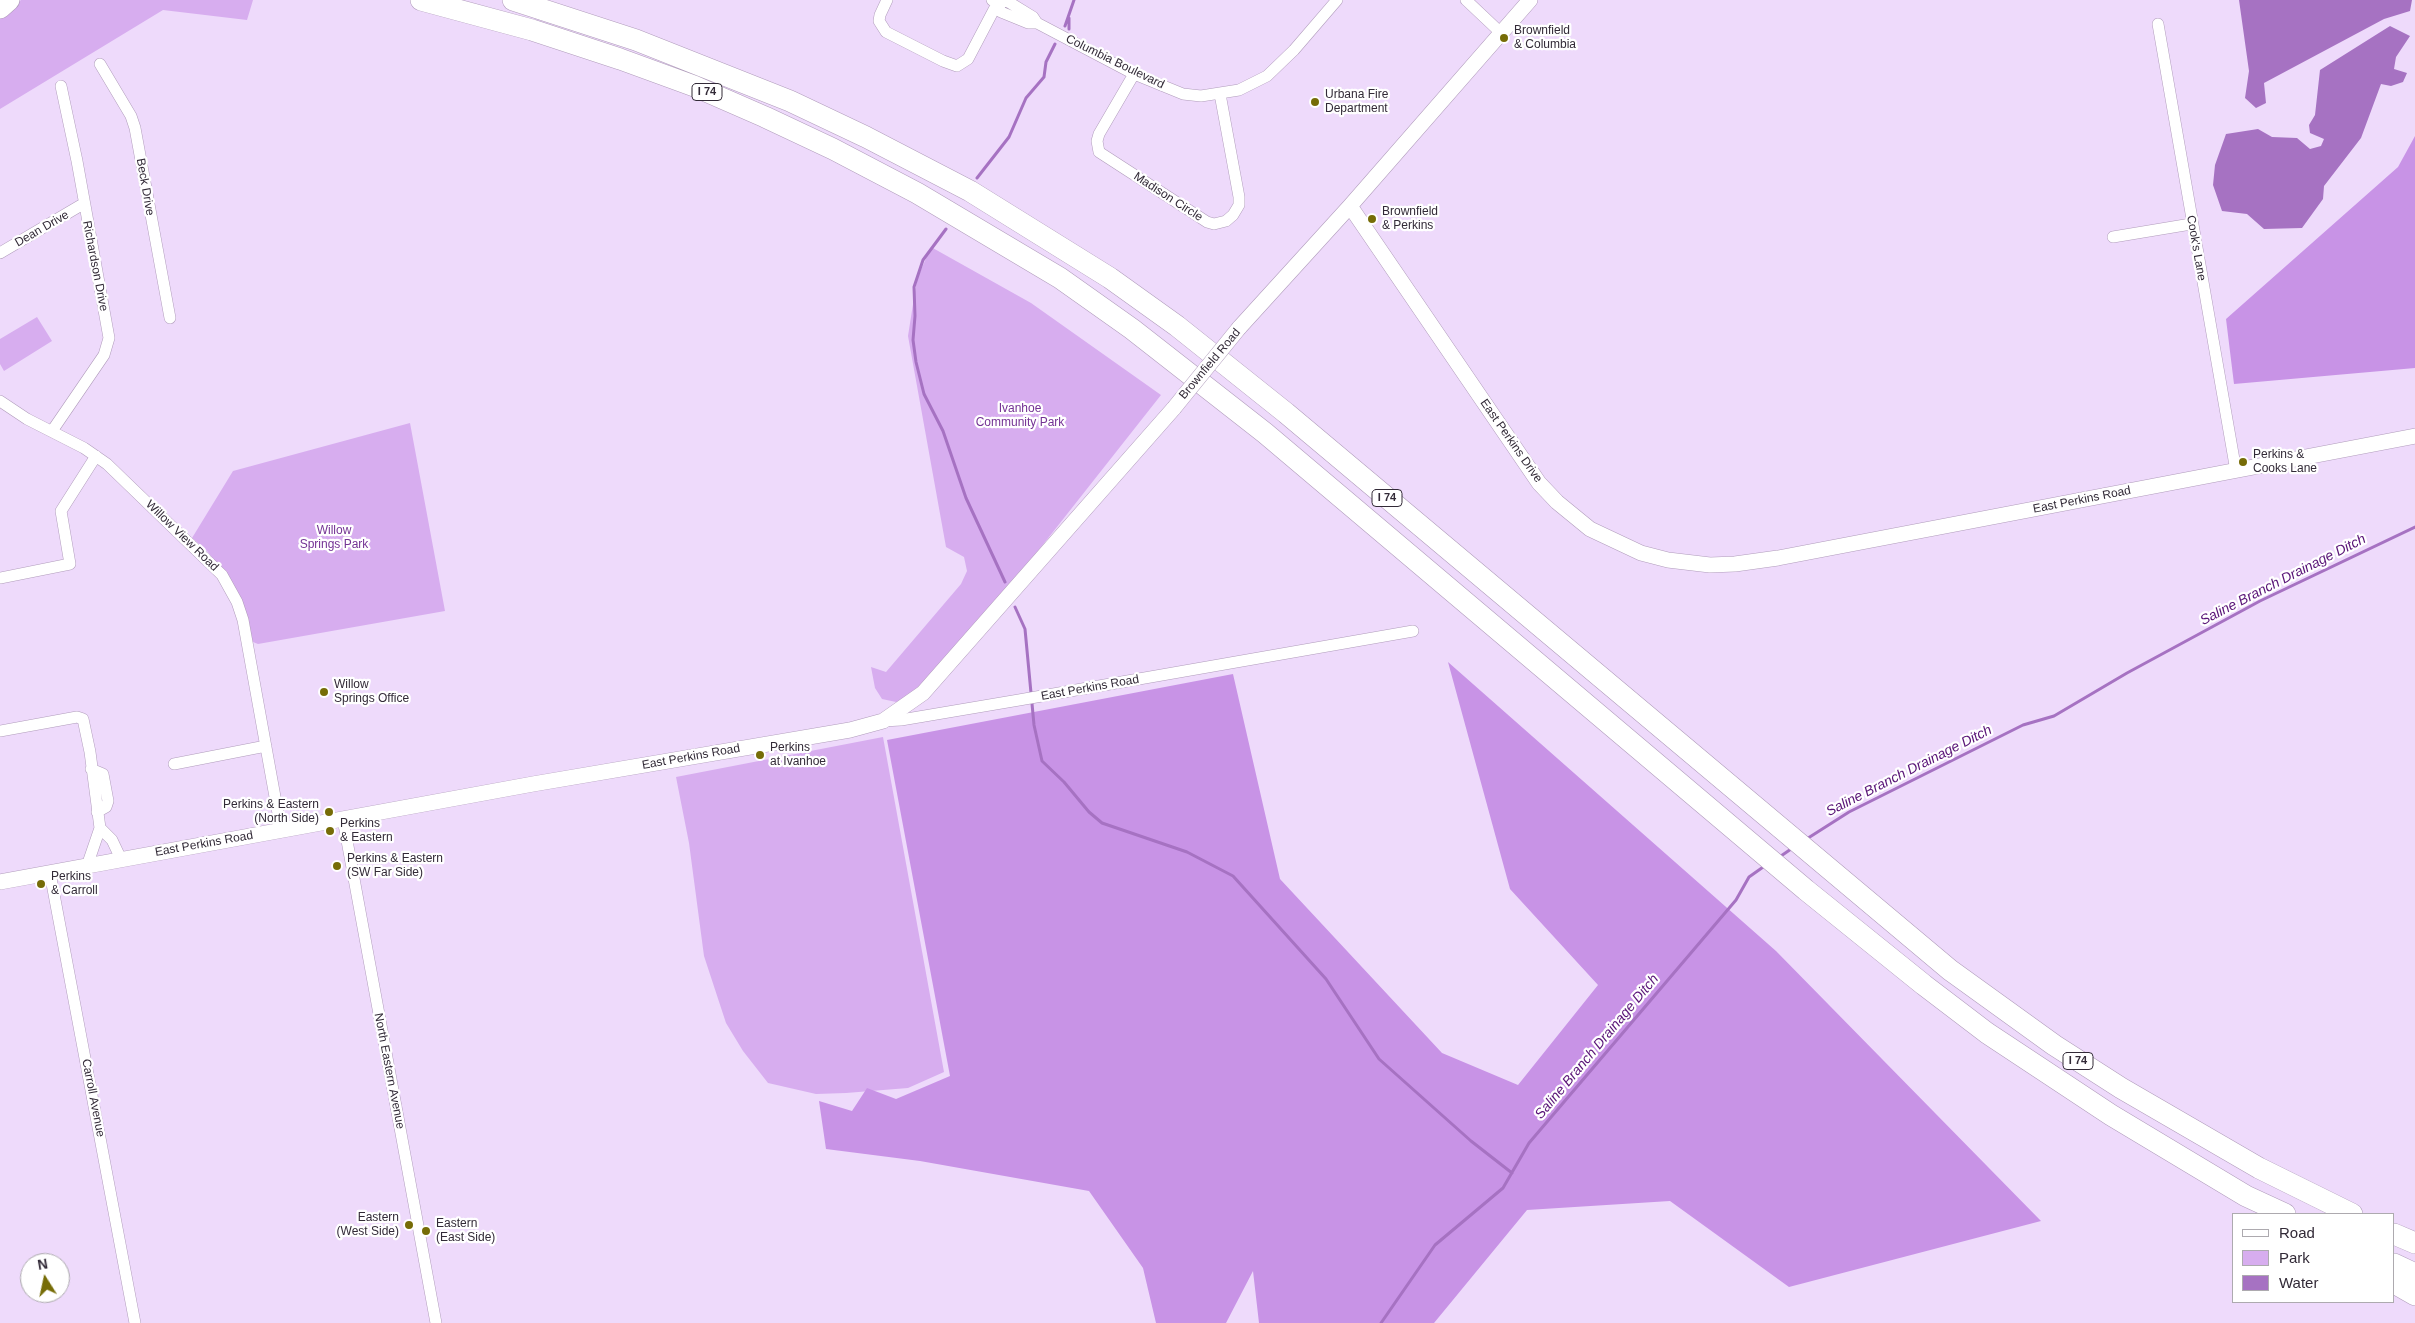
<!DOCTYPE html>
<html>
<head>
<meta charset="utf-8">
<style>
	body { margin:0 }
	#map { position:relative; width:2415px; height:1323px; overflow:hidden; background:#eedafb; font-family:Arial,sans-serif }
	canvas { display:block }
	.legend { position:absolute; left:2232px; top:1213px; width:162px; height:90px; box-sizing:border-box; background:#fff; border:1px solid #adaaaf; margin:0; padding:6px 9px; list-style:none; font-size:15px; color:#322a37 }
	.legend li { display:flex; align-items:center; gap:10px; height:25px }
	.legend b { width:25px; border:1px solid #adaaaf }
	.north { position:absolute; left:20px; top:1253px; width:50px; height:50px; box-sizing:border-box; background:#fff; border:1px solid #adaaaf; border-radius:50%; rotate:350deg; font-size:14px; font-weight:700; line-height:20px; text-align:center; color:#322a37 }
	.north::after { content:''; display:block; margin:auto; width:18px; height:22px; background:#766c07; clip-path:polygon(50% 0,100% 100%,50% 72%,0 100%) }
</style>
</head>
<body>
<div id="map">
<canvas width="2415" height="1323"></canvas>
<ul class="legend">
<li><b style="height:6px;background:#fff"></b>Road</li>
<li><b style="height:14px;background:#d7adef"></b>Park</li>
<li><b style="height:14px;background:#a672c2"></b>Water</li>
</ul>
<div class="north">N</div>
</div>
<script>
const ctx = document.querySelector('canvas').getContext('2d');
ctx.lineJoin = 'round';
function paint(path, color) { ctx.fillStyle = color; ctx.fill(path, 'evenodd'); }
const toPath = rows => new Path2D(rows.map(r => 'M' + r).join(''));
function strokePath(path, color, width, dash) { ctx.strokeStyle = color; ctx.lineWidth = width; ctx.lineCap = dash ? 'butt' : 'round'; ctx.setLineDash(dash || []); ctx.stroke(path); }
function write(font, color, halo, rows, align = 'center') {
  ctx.font = font + ' Arial,sans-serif'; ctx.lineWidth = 4.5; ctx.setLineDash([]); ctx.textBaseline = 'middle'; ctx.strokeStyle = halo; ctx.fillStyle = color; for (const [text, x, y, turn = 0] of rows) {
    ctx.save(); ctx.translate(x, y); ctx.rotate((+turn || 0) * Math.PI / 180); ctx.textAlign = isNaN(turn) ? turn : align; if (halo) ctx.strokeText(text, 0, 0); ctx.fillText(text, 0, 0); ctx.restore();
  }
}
paint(toPath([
	[21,0,253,0,247,20,163,10,0,109,0,17],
	[931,247,1031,303,1161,395,1034,556,932,675,901,703,882,699,875,688,871,667,886,672,961,584,967,571,964,557,946,547,908,336,917,279],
	[37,317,52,341,4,371,0,364,0,339],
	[410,423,445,611,258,644,253,642,224,573,207,551,192,538,233,471],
	[883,737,944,1072,908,1088,846,1093,816,1094,768,1083,743,1051,726,1023,704,956,689,843,676,777]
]), '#d7adef');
paint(toPath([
	[2415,136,2415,368,2234,384,2226,319,2398,167],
	[1448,662,1776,951,2041,1221,1789,1287,1670,1201,1527,1210,1434,1323,1259,1323,1253,1271,1226,1323,1156,1323,1143,1268,1089,1191,920,1161,826,1149,819,1101,852,1111,867,1088,896,1099,950,1076,887,740,1233,674,1280,879,1442,1053,1518,1085,1598,985,1510,889]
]), '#c893e6');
paint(toPath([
	[2239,0,2412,0,2410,11,2384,19,2264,83,2266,103,2256,108,2245,98,2249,71],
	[2390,26,2410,36,2396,57,2394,69,2407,73,2403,82,2391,86,2381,84,2361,138,2324,186,2323,199,2302,228,2264,229,2247,214,2222,211,2213,185,2215,165,2226,134,2258,129,2272,137,2297,138,2310,149,2321,146,2324,139,2310,133,2309,125,2315,115,2320,70]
]), '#a672c2');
strokePath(toPath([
	[1069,18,1069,29],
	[1065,26,1074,0],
	[977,178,1009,137,1026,98,1044,77,1046,62,1055,44],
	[946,229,923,260,914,287,915,316,913,340,916,362,924,394,943,431,966,498,1005,582],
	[1015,607,1025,629,1034,725,1042,761,1064,782,1089,812,1102,823,1187,852,1233,876,1326,979,1379,1059,1471,1141,1512,1173],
	[1805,840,1849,812,2023,725,2054,716,2127,673,2260,601,2415,527],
	[1778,858,1794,847],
	[1381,1323,1435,1245,1503,1188,1529,1143,1736,900,1749,877,1766,865]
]), '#a672c2', 3);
const minor = toPath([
	[887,0,880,15,879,21,886,32,943,61,957,66,968,59,999,0],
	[992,0,997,3,1001,12,1028,23,1037,23,1134,74,1183,94,1201,96,1239,90,1267,76,1294,50,1337,0],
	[1466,0,1501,33],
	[997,3,1007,1,1033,17,1037,23],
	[2158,24,2236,471],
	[100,64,131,116,135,128,170,318],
	[1134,74,1099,134,1097,141,1099,152,1207,222,1214,224,1226,221,1233,215,1239,205,1239,197,1220,94],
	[2113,237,2191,224],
	[0,253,83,204],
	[0,401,27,419,84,448,107,464,222,575,237,602,243,620,281,830],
	[52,431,104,355,109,338,77,161,61,86],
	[0,578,70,564,61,511,96,456],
	[883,721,901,720,1019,700,1413,631],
	[0,731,77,717,83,719,90,752,100,828,87,866],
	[174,764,266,746],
	[91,769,103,774,108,801,106,807,97,812],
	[343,819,436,1323],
	[100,828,112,840,121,859],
	[50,873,135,1323]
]);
const tertiary = toPath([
	[1350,206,1539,483,1557,502,1590,529,1641,553,1668,560,1710,565,1735,564,1778,558,2415,436],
	[1239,328,1350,206,1530,0],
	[0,882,533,784,850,730,883,721,923,693,1174,408]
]);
const motorway = toPath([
	[421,0,532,30,620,59,694,86,765,117,833,149,917,193,1060,278,1132,329,1265,433,1806,890,1924,985,1987,1033,2111,1115,2246,1196,2285,1214],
	[513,0,636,40,790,101,866,137,970,191,1110,278,1177,326,1286,413,1950,970,2054,1045,2121,1088,2259,1168,2352,1214],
	[0,8,9,0],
	[2394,1234,2415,1243],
	[2394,1264,2415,1274],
	[2394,1283,2415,1295]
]);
strokePath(minor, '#b09cbb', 12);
strokePath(tertiary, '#b09cbb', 16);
strokePath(motorway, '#b09cbb', 22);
strokePath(minor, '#fff', 11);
strokePath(tertiary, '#fff', 15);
strokePath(motorway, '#fff', 21);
const tertiaryBridge = toPath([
	[1174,408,1239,328]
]);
strokePath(tertiaryBridge, '#b09cbb', 16, []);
strokePath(tertiaryBridge, '#fff', 15);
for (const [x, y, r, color] of [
	[1504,38,5,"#766c07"],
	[1315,102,5,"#766c07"],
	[1372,219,5,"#766c07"],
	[2243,462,5,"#766c07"],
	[324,692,5,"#766c07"],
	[760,755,5,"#766c07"],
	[329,812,5,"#766c07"],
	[330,831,5,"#766c07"],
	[337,866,5,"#766c07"],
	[41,884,5,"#766c07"],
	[409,1225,5,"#766c07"],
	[426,1231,5,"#766c07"]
]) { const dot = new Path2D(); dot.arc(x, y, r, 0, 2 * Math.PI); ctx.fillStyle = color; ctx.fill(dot); strokePath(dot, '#fff', 2); }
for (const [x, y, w] of [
	[707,92,30],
	[1387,498,30],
	[2078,1061,30]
]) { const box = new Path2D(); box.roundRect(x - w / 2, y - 8.5, w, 17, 4); ctx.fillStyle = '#fff'; ctx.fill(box); strokePath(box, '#322a37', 1); }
write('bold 11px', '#322a37', null, [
	["I 74",707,92],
	["I 74",1387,498],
	["I 74",2078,1061]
]);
write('12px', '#322a37', '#fff', [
	["Brownfield",1514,31],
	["& Columbia",1514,45],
	["Urbana Fire",1325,95],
	["Department",1325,109],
	["Brownfield",1382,212],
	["& Perkins",1382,226],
	["Perkins &",2253,455],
	["Cooks Lane",2253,469],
	["Willow",334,685],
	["Springs Office",334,699],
	["Perkins",770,748],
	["at Ivanhoe",770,762],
	["Perkins & Eastern",319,805,"right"],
	["(North Side)",319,819,"right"],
	["Perkins",340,824],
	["& Eastern",340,838],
	["Perkins & Eastern",347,859],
	["(SW Far Side)",347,873],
	["Perkins",51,877],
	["& Carroll",51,891],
	["Eastern",399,1218,"right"],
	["(West Side)",399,1232,"right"],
	["Eastern",436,1224],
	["(East Side)",436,1238]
], 'left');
write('12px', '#322a37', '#fff', [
	["Columbia Boulevard",1115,62,26],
	["Beck Drive",145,187,80],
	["Madison Circle",1168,197,33],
	["Dean Drive",42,229,-30],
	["Cook's Lane",2196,248,80],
	["Richardson Drive",95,266,79],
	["Brownfield Road",1210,364,-50],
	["East Perkins Drive",1511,441,55],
	["East Perkins Road",2082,500,-11],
	["Willow View Road",182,536,44],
	["East Perkins Road",1090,688,-10],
	["East Perkins Road",691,757,-10],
	["East Perkins Road",204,844,-10],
	["North Eastern Avenue",389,1071,79],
	["Carroll Avenue",93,1098,79]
]);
write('12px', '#743394', '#fff', [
	["Ivanhoe",1020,409],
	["Community Park",1020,423],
	["Willow",334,531],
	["Springs Park",334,545]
]);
write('italic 14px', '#591477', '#fff', [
	["Saline Branch Drainage Ditch",2283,580,-27],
	["Saline Branch Drainage Ditch",1909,771,-27],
	["Saline Branch Drainage Ditch",1597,1047,-50]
]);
</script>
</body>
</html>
